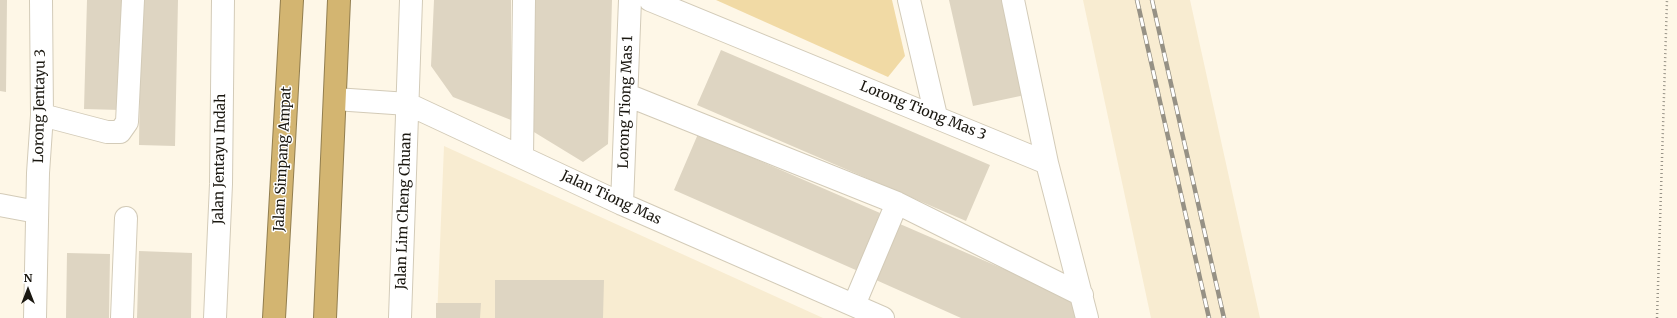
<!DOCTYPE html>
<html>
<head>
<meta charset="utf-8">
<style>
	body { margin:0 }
	#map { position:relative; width:1677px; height:318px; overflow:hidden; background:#fef7e7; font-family:Merriweather,serif }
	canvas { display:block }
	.north { position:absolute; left:8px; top:270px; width:40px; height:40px; -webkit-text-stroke:3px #fff; paint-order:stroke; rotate:0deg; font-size:11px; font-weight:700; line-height:16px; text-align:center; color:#1a1710 }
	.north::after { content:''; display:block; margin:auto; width:14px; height:18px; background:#1a1710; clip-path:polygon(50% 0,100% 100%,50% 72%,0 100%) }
</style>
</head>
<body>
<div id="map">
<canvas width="1677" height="318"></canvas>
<div class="north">N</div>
</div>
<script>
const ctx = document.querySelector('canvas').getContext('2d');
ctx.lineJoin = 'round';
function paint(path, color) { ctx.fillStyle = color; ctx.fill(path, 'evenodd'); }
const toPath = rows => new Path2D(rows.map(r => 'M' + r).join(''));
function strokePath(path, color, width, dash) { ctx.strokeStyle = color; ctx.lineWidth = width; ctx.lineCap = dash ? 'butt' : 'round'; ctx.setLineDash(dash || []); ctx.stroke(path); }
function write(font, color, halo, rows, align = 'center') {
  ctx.font = font + ' Merriweather,serif'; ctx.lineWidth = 3; ctx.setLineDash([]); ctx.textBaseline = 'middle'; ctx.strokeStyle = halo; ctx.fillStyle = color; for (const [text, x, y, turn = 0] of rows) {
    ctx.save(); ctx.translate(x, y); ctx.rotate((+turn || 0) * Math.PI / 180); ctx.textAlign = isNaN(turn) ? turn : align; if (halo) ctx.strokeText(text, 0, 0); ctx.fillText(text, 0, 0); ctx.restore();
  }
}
paint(toPath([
	[1083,0,1190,0,1260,318,1151,318],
	[444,146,823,318,437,318]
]), '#f8ecd1');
paint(toPath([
	[716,0,892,0,905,56,888,77]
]), '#f1daa5');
paint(toPath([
	[0,0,7,0,6,92,0,91],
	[87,0,123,0,120,110,84,109],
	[141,0,178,0,175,146,139,145],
	[434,0,511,0,511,120,453,97,431,66],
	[534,0,612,0,608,144,583,162,529,129],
	[949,0,1003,0,1025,95,973,106],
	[721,50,990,165,966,221,697,105],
	[698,134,880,213,858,271,674,190],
	[900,224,1082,303,1077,318,961,318,876,280],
	[139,251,192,253,191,318,137,318],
	[67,253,110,254,109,318,66,318],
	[495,280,604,280,603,318,495,318],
	[436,303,481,303,480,318,436,318]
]), '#ded5c2');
const minor = toPath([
	[650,0,1047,163,1087,318],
	[909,0,936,116],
	[1013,0,1047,163],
	[627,95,897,203,1082,295],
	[335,99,408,104,622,204,883,318],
	[42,115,107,132,120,132,127,122,133,0],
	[522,156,524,0],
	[622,204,630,0],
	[0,205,37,212],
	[854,305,897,203],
	[35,318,38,173,42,115,41,0],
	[122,318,126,218],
	[215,318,221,184,223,0],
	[400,318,411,0]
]);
const highway = toPath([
	[274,318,292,0],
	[325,318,339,0]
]);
strokePath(minor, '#d3cbb8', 24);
strokePath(highway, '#927e4f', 24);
strokePath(toPath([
	[1657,318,1667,0]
]), '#989387', 2.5, [1, 3]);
strokePath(minor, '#fff', 22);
strokePath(highway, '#d3b571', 22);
const rail = toPath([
	[1137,0,1209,318],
	[1152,0,1224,318]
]);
strokePath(rail, '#969185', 4.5);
strokePath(rail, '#fff', 3, [9]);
write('14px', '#1a1710', '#fff', [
	["Lorong Tiong Mas 1",626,102,-88],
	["Lorong Jentayu 3",40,106,-89],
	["Lorong Tiong Mas 3",923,111,22],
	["Jalan Jentayu Indah",220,159,-89],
	["Jalan Simpang Ampat",283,159,-87],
	["Jalan Tiong Mas",611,198,25],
	["Jalan Lim Cheng Chuan",404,211,-88]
]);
</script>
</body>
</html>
